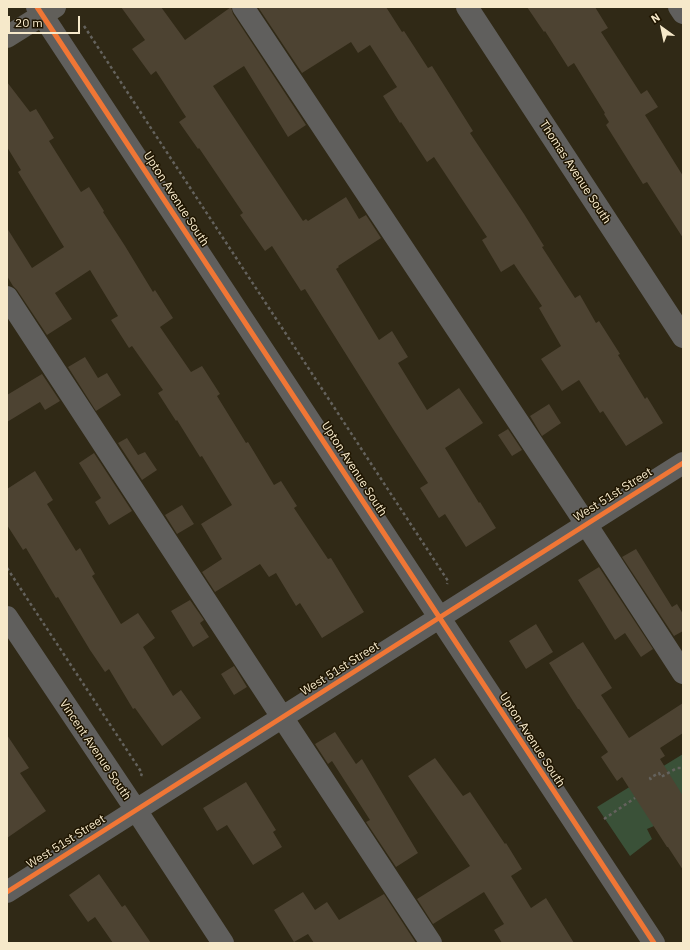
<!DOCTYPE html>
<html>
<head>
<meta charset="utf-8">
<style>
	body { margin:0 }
	#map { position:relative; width:690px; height:950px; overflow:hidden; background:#302916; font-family:"IBM Plex Sans",sans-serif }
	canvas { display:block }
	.frame { position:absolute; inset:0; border:8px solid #f6e9ca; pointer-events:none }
	.north { position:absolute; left:642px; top:8px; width:40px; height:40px; -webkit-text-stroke:3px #1f1500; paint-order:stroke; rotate:327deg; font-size:11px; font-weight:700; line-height:16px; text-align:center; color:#f6e9ca }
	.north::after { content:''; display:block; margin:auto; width:14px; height:18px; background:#f6e9ca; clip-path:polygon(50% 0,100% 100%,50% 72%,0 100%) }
	.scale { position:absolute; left:8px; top:16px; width:72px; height:18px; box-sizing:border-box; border:2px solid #f6e9ca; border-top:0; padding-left:5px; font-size:12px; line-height:14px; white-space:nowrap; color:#f6e9ca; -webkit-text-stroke:3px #1f1500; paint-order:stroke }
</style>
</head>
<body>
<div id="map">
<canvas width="690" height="950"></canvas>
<div class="frame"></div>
<div class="north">N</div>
<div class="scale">20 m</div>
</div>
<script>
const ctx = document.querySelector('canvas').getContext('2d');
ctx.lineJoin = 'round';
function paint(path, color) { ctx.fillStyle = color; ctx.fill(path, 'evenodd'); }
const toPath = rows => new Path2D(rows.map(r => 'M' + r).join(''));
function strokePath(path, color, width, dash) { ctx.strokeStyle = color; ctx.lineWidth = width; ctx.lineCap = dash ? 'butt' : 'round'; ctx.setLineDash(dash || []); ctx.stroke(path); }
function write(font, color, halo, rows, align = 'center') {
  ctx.font = font + ' "IBM Plex Sans",sans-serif'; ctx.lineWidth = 3; ctx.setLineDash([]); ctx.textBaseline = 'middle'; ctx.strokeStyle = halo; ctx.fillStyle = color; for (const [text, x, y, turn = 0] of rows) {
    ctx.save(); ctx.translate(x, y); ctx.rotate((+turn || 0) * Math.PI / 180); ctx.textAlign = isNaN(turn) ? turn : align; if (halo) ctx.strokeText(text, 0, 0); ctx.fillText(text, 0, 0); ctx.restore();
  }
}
paint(toPath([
	[683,754,683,808,654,826,647,829,652,839,630,856,597,807]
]), '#3a5138');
paint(toPath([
	[121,7,161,7,185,40,231,7,233,14,306,125,288,137,244,66,213,86,303,221,306,219,308,221,346,197,359,219,366,215,381,238,338,266,339,267,336,269,379,340,392,331,408,357,398,363,427,410,459,388,483,423,445,448,479,503,480,502,496,528,466,547,445,514,439,518,420,488,428,483,393,429,305,289,301,291,272,246,265,251,240,215,243,213,199,148,198,149,179,122,186,117,156,71,151,75,132,49,145,40],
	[258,7,386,7,402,32,404,31,428,68,432,66,473,131,470,133,524,214,544,246,542,247,575,298,580,295,596,323,599,321,620,354,618,355,645,399,647,397,663,423,626,446,603,411,600,413,579,380,562,391,541,359,561,346,539,308,542,306,514,264,501,272,482,240,487,237,434,157,427,162,401,122,400,123,383,96,397,87,370,45,358,53,351,42,302,73],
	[527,7,595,7,608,28,601,32,641,94,647,90,658,107,645,115,683,176,683,238,647,182,643,184,606,125,609,122,604,114,605,113,574,63,568,67,545,31,544,32],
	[7,82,30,112,36,109,54,138,49,141,81,192,89,187,104,211,103,212,125,246,153,292,155,290,173,318,160,327,191,372,202,366,220,394,217,396,246,443,248,442,274,485,281,481,297,506,294,508,328,559,331,558,364,612,322,638,300,603,296,606,276,573,269,577,260,564,215,592,202,572,222,559,201,524,232,505,202,456,200,457,177,420,176,421,158,393,163,390,132,346,129,348,111,320,118,316,90,270,55,293,72,319,47,335,17,290,13,286,7,276,7,228,32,268,64,247,18,172,21,170,7,147],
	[85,357,98,378,107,373,121,395,96,411,68,367],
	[42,374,60,401,45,410,40,402,7,422,7,395],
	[549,404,561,423,542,436,530,416],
	[508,429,522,450,512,456,498,435],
	[127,438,138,455,145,452,157,470,142,480,118,443],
	[94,453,132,511,109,525,95,502,101,498,79,463],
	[35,471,53,500,47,504,76,551,80,548,95,574,92,576,121,624,138,613,155,638,143,647,173,696,181,690,201,718,162,746,135,708,133,709,109,669,105,672,90,650,58,597,56,598,26,548,23,550,7,525,7,489],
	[182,505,194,524,177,534,165,515],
	[636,549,672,607,677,604,683,614,683,631,674,636,622,557],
	[599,567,653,649,641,657,625,633,615,640,578,580],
	[190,600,204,620,200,623,209,637,193,647,171,611],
	[536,624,553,652,526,669,509,641],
	[583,642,612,688,601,695,629,738,683,703,683,733,660,748,665,756,660,759,683,796,683,870,668,847,667,847,622,777,617,781,601,757,608,752,579,709,578,709,549,663],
	[234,666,247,687,234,695,221,674],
	[335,732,356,764,362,759,418,853,396,867,366,822,370,820,332,761,328,764,315,744],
	[7,735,29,768,20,773,46,811,7,838],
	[435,758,463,796,470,792,505,844,506,843,522,869,511,876,531,908,546,898,574,943,502,943,494,930,504,924,484,892,433,924,417,899,470,866,408,776],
	[246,782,276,830,273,832,282,847,253,865,227,825,217,831,203,808],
	[99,874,122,907,125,905,151,943,113,943,95,917,88,922,69,895],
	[303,892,315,910,327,902,339,920,384,894,416,943,314,943,308,934,294,942,274,910]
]), '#4d4332');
strokePath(toPath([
	[84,26,448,581,447,584],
	[7,568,142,773,141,776],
	[651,780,650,778,659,773,661,777,677,768,683,768],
	[604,819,635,798]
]), '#64625d', 2.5, [3, 3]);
strokePath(toPath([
	[37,7,654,943],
	[243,7,586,524,683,673],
	[467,7,683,337],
	[679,7,683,13],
	[7,297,282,717,431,943],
	[7,617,136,810,223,943],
	[7,892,683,463]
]), '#605f5d', 22);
strokePath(toPath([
	[7,37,55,7]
]), '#615f5a', 22);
strokePath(toPath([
	[37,7,654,943],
	[7,892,683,463]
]), '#f07635', 5);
write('12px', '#f6e9ca', '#1f1500', [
	["Thomas Avenue South",575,172,57],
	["Upton Avenue South",176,199,57],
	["Upton Avenue South",354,469,57],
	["West 51st Street",613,495,-32],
	["West 51st Street",340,669,-32],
	["Upton Avenue South",532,740,57],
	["Vincent Avenue South",95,750,56],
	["West 51st Street",66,842,-32]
]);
</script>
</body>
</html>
